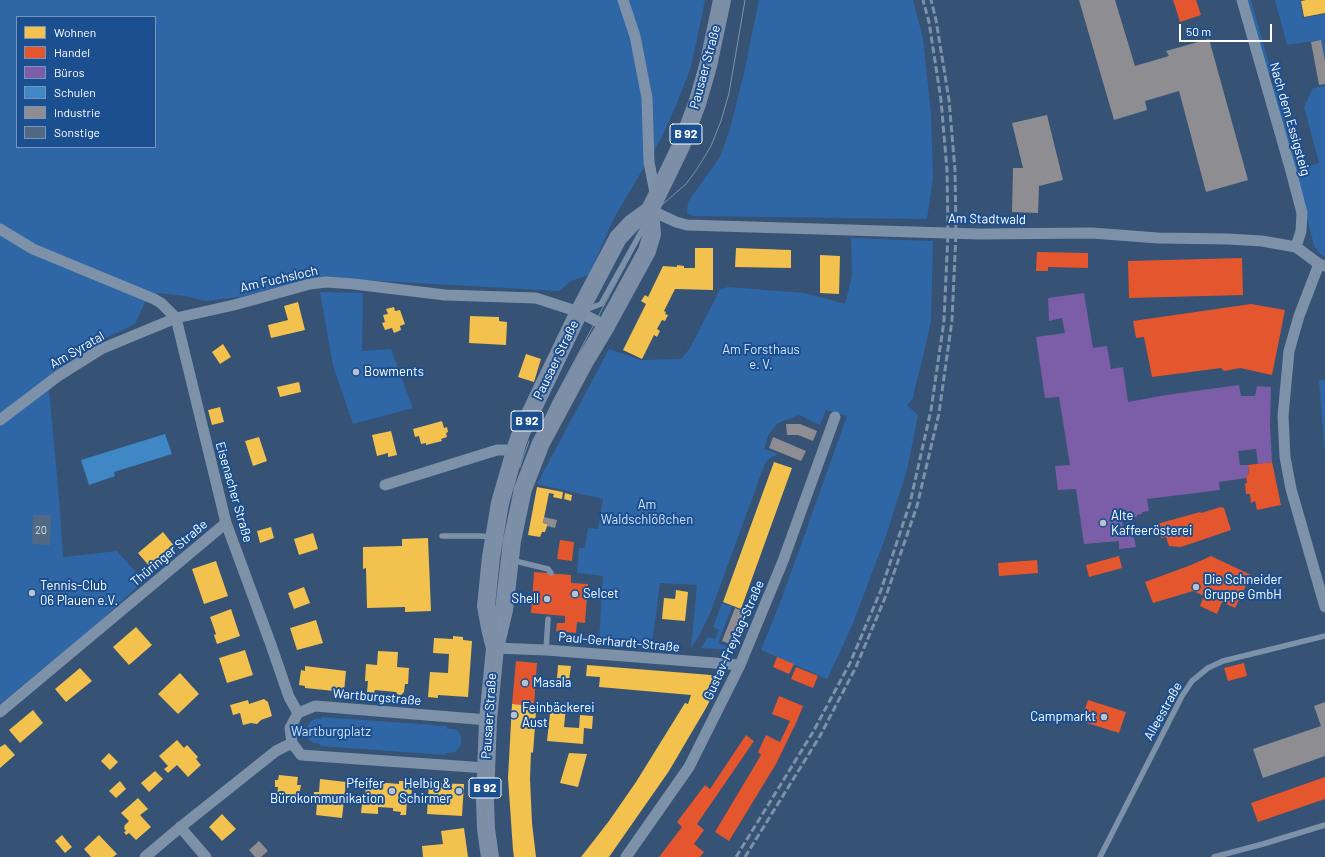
<!DOCTYPE html>
<html>
<head>
<meta charset="utf-8">
<style>
	body { margin:0 }
	#map { position:relative; width:1325px; height:857px; overflow:hidden; background:#365274; font-family:Barlow,sans-serif }
	canvas { display:block }
	.legend { position:absolute; left:16px; top:16px; width:140px; height:132px; box-sizing:border-box; background:#1b4f8f; border:1px solid #7695bc; margin:0; padding:5px 7px; list-style:none; font-size:12px; color:#fff }
	.legend li { display:flex; align-items:center; gap:8px; height:20px }
	.legend b { width:20px; border:1px solid #7695bc }
	.scale { position:absolute; left:1179px; top:24px; width:93px; height:18px; box-sizing:border-box; border:2px solid #fff; border-top:0; padding-left:5px; font-size:12px; line-height:14px; white-space:nowrap; color:#fff; -webkit-text-stroke:3px #1b4f8f; paint-order:stroke }
</style>
</head>
<body>
<div id="map">
<canvas width="1325" height="857"></canvas>
<ul class="legend">
<li><b style="height:11px;background:#f2c14e"></b>Wohnen</li>
<li><b style="height:11px;background:#e4572e"></b>Handel</li>
<li><b style="height:11px;background:#7b5ea7"></b>Büros</li>
<li><b style="height:11px;background:#3f88c5"></b>Schulen</li>
<li><b style="height:11px;background:#8d8d92"></b>Industrie</li>
<li><b style="height:11px;background:#526984"></b>Sonstige</li>
</ul>
<div class="scale">50 m</div>
</div>
<script>
const ctx = document.querySelector('canvas').getContext('2d');
ctx.lineJoin = 'round';
function paint(path, color) { ctx.fillStyle = color; ctx.fill(path, 'evenodd'); }
const toPath = rows => new Path2D(rows.map(r => 'M' + r).join(''));
function strokePath(path, color, width, dash) { ctx.strokeStyle = color; ctx.lineWidth = width; ctx.lineCap = dash ? 'butt' : 'round'; ctx.setLineDash(dash || []); ctx.stroke(path); }
function write(font, color, halo, rows, align = 'center') {
  ctx.font = font + ' Barlow,sans-serif'; ctx.lineWidth = 4; ctx.setLineDash([]); ctx.textBaseline = 'middle'; ctx.strokeStyle = halo; ctx.fillStyle = color; for (const [text, x, y, turn = 0] of rows) {
    ctx.save(); ctx.translate(x, y); ctx.rotate((+turn || 0) * Math.PI / 180); ctx.textAlign = isNaN(turn) ? turn : align; if (halo) ctx.strokeText(text, 0, 0); ctx.fillText(text, 0, 0); ctx.restore();
  }
}
paint(toPath([
	[0,0,705,0,691,67,677,103,662,137,614,218,589,275,571,281,559,291,344,279,295,283,240,297,205,301,186,296,157,293,145,302,135,324,104,339,78,355,45,379,49,389,60,509,63,557,117,551,144,581,91,629,0,704],
	[17,17,155,17,155,147,17,147],
	[759,0,913,0,923,38,931,113,933,178,927,219,693,216,687,213,688,202,720,157,730,129,744,73],
	[1248,0,1251,0,1272,74,1267,72,1247,2],
	[1275,0,1300,0,1303,18,1325,14,1325,58,1321,40,1287,45],
	[1275,83,1298,169,1319,163,1304,107,1313,88,1325,86,1325,257,1320,254,1314,246,1303,202,1272,91,1273,85],
	[851,238,933,241,931,321,921,366,916,383,913,398,907,405,918,415,907,470,886,536,852,626,827,679,761,650,783,595,847,416,826,410,820,425,799,415,778,423,769,434,764,449,778,454,768,459,764,466,711,611,700,634,691,648,697,585,660,583,652,645,599,640,603,576,577,573,579,548,585,548,588,528,598,529,603,499,537,484,609,349,641,360,681,359,690,348,720,289,728,287,805,293,845,304,852,276],
	[320,292,363,293,362,351,391,349,413,408,353,424,333,366],
	[1319,380,1325,380,1325,455],
	[722,603,732,607,718,643,731,648,733,645,736,646,734,650,701,648,708,637,715,639,719,630,713,627],
	[322,717,447,726,447,729,454,729,459,732,461,736,461,745,455,752,446,753,445,755,320,746,320,744,314,743,309,740,306,733,306,728,311,721,315,719,321,719]
]), '#2f66a5');
paint(toPath([
	[1306,0,1325,0,1325,13,1304,17,1301,1],
	[695,248,713,248,713,290,675,289,664,311,666,312,665,314,668,315,665,321,662,320,657,329,660,331,657,337,654,335,642,359,623,350,646,304,641,301,645,295,648,297,663,266,677,267,677,265,684,266,684,268,695,268],
	[736,248,791,250,791,268,735,267],
	[820,255,840,256,839,294,820,293],
	[298,302,305,330,271,338,268,325,288,320,284,306],
	[394,307,395,311,400,310,405,324,400,326,401,330,394,333,392,328,385,330,382,323,385,322,383,315,388,314,386,309],
	[470,316,499,317,499,321,507,322,506,345,469,343],
	[223,344,231,357,220,364,212,352],
	[526,354,541,359,534,382,518,377],
	[299,382,301,392,280,397,277,387],
	[220,407,224,422,212,425,208,410],
	[442,421,444,428,447,427,448,432,446,433,447,437,441,439,442,441,426,445,426,443,421,444,419,436,415,437,413,429],
	[391,431,397,455,388,457,388,453,377,456,372,435],
	[259,437,267,461,253,466,245,441],
	[774,462,792,468,741,609,723,602],
	[537,487,563,492,562,499,553,497,554,494,549,493,543,523,547,524,547,526,545,532,542,532,540,537,528,535],
	[565,493,572,495,571,501,564,499],
	[271,527,274,538,260,543,257,531],
	[163,532,175,547,151,568,138,553],
	[313,533,318,549,299,555,294,539],
	[428,538,431,611,405,612,405,607,367,608,366,568,363,569,363,547,402,546,402,539],
	[216,561,228,596,204,604,192,569],
	[304,587,310,603,294,609,288,593],
	[676,590,688,592,685,621,662,619,664,598,675,599],
	[231,609,240,636,217,644,214,635,216,634,210,617],
	[316,620,323,643,297,650,290,628],
	[136,627,152,645,129,665,113,647],
	[453,636,463,637,463,640,472,641,468,697,438,695,438,698,428,697,430,672,448,673,449,654,433,653,434,638,453,639],
	[245,650,253,675,227,683,219,658],
	[378,651,398,652,397,667,409,668,408,684,405,684,404,692,401,695,398,695,396,692,375,690,374,693,367,692,368,681,365,681,366,664,377,665],
	[558,665,571,666,569,680,557,679],
	[587,665,711,675,717,678,718,685,706,708,669,771,609,857,581,857,609,821,636,782,685,703,688,704,691,695,599,687,600,677,586,676],
	[305,666,346,671,344,692,305,688,305,686,299,685,301,670,305,671],
	[80,668,92,681,66,702,55,689],
	[180,673,199,694,178,714,158,694],
	[264,699,268,702,272,716,261,720,257,724,251,723,243,725,240,713,233,715,230,705,248,700,249,704],
	[512,704,566,707,564,727,579,728,580,715,593,716,592,729,584,728,583,744,547,741,550,713,536,712,533,753,531,752,530,779,532,823,536,857,514,857,513,850,508,778],
	[33,710,43,723,20,743,9,730],
	[177,740,184,748,187,745,198,757,196,759,201,765,188,777,177,765,168,773,164,769,168,766,159,756],
	[5,744,15,755,0,768,0,747],
	[109,753,118,762,110,770,101,761],
	[569,753,587,754,578,787,560,783],
	[155,771,163,779,149,792,141,783],
	[279,775,298,777,297,785,301,785,298,800,277,798,278,787,275,787,275,780,278,780],
	[320,779,346,782,342,818,316,815,317,803,313,803,314,792,319,792],
	[369,779,376,779,376,782,399,784,399,781,406,781,406,784,409,784,408,787,412,787,411,800,407,800,406,815,400,815,401,812,393,811,393,808,378,807,378,814,361,813,362,804,365,804,366,781,369,782],
	[120,781,126,789,116,798,109,791],
	[429,783,464,784,462,816,427,814],
	[138,798,148,809,140,815,151,827,136,840,129,833,126,835,124,832,126,831,124,828,125,827,124,826,129,821,121,813],
	[222,814,236,829,222,841,209,827],
	[464,828,468,857,423,857,422,846,443,844,441,831],
	[62,835,72,847,65,853,55,841],
	[99,835,117,854,113,857,91,857,84,849]
]), '#f2c14e');
paint(toPath([
	[1173,0,1196,0,1201,15,1180,22],
	[1037,252,1088,253,1088,268,1048,267,1048,271,1036,271],
	[1242,258,1243,295,1129,298,1128,261],
	[1251,304,1285,310,1272,375,1240,368,1224,371,1221,368,1152,377,1144,337,1136,338,1133,321],
	[1272,462,1281,505,1257,510,1255,501,1251,503,1250,494,1246,494,1245,484,1247,483,1246,475,1249,474,1248,465],
	[1221,507,1224,508,1231,530,1181,547,1169,546,1166,537,1161,538,1157,524,1200,512,1201,513],
	[560,540,574,542,572,561,557,559],
	[1119,556,1122,568,1089,577,1086,565],
	[1211,556,1251,575,1235,608,1222,602,1217,614,1200,606,1204,596,1193,591,1153,603,1145,582,1191,565],
	[1037,560,1038,573,999,576,998,563],
	[534,572,571,575,571,583,588,584,585,623,577,622,576,633,556,631,557,623,565,623,565,616,531,613],
	[777,657,794,664,789,674,773,667],
	[516,661,537,663,534,705,512,704],
	[1244,663,1247,676,1228,681,1224,668],
	[796,667,818,676,813,688,791,679],
	[779,696,803,706,796,723,776,764,729,841,715,832,761,755,758,752,766,735,780,742,790,721,772,714],
	[1088,700,1126,712,1119,733,1081,721],
	[746,735,754,741,697,824,704,830,694,844,704,852,700,857,659,857,682,827,677,822,705,785,710,789],
	[1325,777,1325,799,1258,822,1251,803]
]), '#e4572e');
paint(toPath([
	[1084,293,1093,348,1107,346,1111,369,1123,367,1128,402,1166,395,1239,385,1241,396,1255,396,1257,386,1271,387,1270,424,1272,462,1258,464,1256,449,1238,451,1240,465,1248,465,1249,474,1246,475,1246,478,1219,482,1220,490,1147,499,1149,511,1142,512,1142,514,1137,515,1137,517,1122,520,1123,531,1127,531,1134,538,1136,547,1119,549,1119,541,1084,544,1076,489,1058,490,1055,466,1070,465,1059,397,1045,398,1036,337,1065,333,1062,318,1049,321,1048,298]
]), '#7b5ea7');
paint(toPath([
	[165,434,172,454,114,472,115,476,89,485,81,460]
]), '#3f88c5');
paint(toPath([
	[1079,0,1115,0,1135,66,1169,56,1166,51,1209,39,1248,180,1206,192,1179,91,1145,101,1147,110,1114,120],
	[1321,40,1325,61,1325,84,1319,85,1311,42],
	[1047,115,1063,180,1039,186,1038,213,1012,212,1013,168,1023,168,1012,123],
	[786,424,800,424,817,431,813,441,798,435,787,435],
	[773,437,806,451,801,461,769,448],
	[544,517,557,520,555,528,547,526,547,524,543,523],
	[735,608,744,612,732,645,722,641],
	[1325,702,1325,756,1263,778,1253,749,1321,726,1314,706],
	[259,841,268,851,261,857,255,857,249,850]
]), '#8d8d92');
paint(toPath([
	[33,515,51,515,50,545,32,544]
]), '#526984');
strokePath(toPath([
	[585,310,601,304,646,223],
	[442,536,480,536,491,537],
	[511,560,548,569,551,573],
	[546,650,548,619],
	[1100,857,1182,696,1192,681,1208,668,1223,661,1325,636],
	[1214,857,1263,844,1325,825]
]), '#7d92a8', 5.5);
strokePath(toPath([
	[623,0,635,36,647,98,649,162,656,198],
	[1242,0,1291,171,1302,213,1301,231,1296,247],
	[650,210,676,222,687,225,979,234,1092,233,1158,238,1228,239,1262,241,1296,247,1319,264,1325,266],
	[0,229,33,249,154,299,161,303,176,318],
	[1319,264,1299,316,1289,351,1283,416,1285,457,1291,489,1325,607],
	[176,318,226,523,270,642,289,697,298,713],
	[0,420,58,376,101,349,176,318,234,305,310,284,326,282,354,284,445,295,536,298,579,312,606,326],
	[385,485,497,450,508,450,514,453],
	[495,648,546,650,740,665],
	[0,712,226,523],
	[486,768,301,755,292,743,290,728,298,713,315,706,488,720],
	[180,827,206,857],
	[145,857,183,825,276,751,292,743],
	[626,857,689,767,740,665,783,561,835,417]
]), '#7d92a8', 11);
strokePath(toPath([
	[495,648,490,628,486,606,491,557,500,503,517,444,521,433,579,312,618,238,632,223,650,210,681,146,697,104,708,66,722,0],
	[490,857,486,829,485,800,488,720,495,648,504,610,512,541,523,489,541,443,585,361,606,326,647,251,652,234,650,210]
]), '#7d8ea7', 18);
strokePath(toPath([
	[520,467,529,441],
	[492,857,489,829,487,801,491,720,508,538,515,504,525,470,536,439,553,401,646,227,656,212,663,204,686,184,697,169,711,146,721,121,729,93,745,0]
]), '#7e92a7', 1);
strokePath(toPath([
	[736,857,813,732,850,663,881,590,910,503,931,410,944,321,948,233,947,170,941,100,929,22,923,0],
	[745,857,820,736,856,667,887,593,917,506,939,413,952,320,956,233,955,170,949,100,936,20,931,0]
]), '#7e92a7', 3, [7, 3]);
for (const [x, y, r, color] of [
	[356,372,4,"#b9c2ce"],
	[1103,523,4,"#b9c2ce"],
	[1196,587,4,"#b9c2ce"],
	[32,593,4,"#b9c2ce"],
	[575,594,4,"#b9c2ce"],
	[547,599,4,"#b9c2ce"],
	[525,683,4,"#b9c2ce"],
	[514,715,4,"#b9c2ce"],
	[1104,717,4,"#b9c2ce"],
	[392,791,4,"#b9c2ce"],
	[459,791,4,"#b9c2ce"]
]) { const dot = new Path2D(); dot.arc(x, y, r, 0, 2 * Math.PI); ctx.fillStyle = color; ctx.fill(dot); strokePath(dot, '#1b4f8f', 1.5); }
write('11px', '#d4dae0', null, [
	["20",41,530]
]);
for (const [x, y, w] of [
	[686,134,32],
	[527,421,32],
	[485,788,32]
]) { const box = new Path2D(); box.roundRect(x - w / 2, y - 10, w, 20, 3); ctx.fillStyle = '#1b4f8f'; ctx.fill(box); strokePath(box, '#fff', 1); }
write('bold 12px', '#fff', null, [
	["B 92",686,134],
	["B 92",527,421],
	["B 92",485,788]
]);
write('13px', '#fff', '#1b4f8f', [
	["Pausaer Straße",705,67,-75],
	["Nach dem Essigsteig",1290,119,74],
	["Am Stadtwald",987,219,1],
	["Am Fuchsloch",279,279,-13],
	["Am Syratal",77,350,-30],
	["Pausaer Straße",556,360,-64],
	["Eisenacher Straße",234,492,74],
	["Thüringer Straße",169,553,-40],
	["Gustav-Freytag-Straße",734,640,-66],
	["Paul-Gerhardt-Straße",619,642,5],
	["Wartburgstraße",377,697,5],
	["Alleestraße",1163,711,-61],
	["Pausaer Straße",489,716,-86]
]);
write('13px', '#cfe3fa', '#1b4f8f', [
	["Am Forsthaus",761,350],
	["e. V.",761,365],
	["Am",647,505],
	["Waldschlößchen",647,520],
	["Wartburgplatz",331,732]
]);
write('13px', '#fff', '#1b4f8f', [
	["Bowments",364,372],
	["Alte",1111,516],
	["Kaffeerösterei",1111,531],
	["Die Schneider",1204,580],
	["Gruppe GmbH",1204,595],
	["Tennis-Club",40,586],
	["06 Plauen e.V.",40,601],
	["Selcet",583,594],
	["Shell",539,599,"right"],
	["Masala",533,683],
	["Feinbäckerei",522,708],
	["Aust",522,723],
	["Campmarkt",1096,717,"right"],
	["Pfeifer",384,784,"right"],
	["Bürokommunikation",384,799,"right"],
	["Helbig &",451,784,"right"],
	["Schirmer",451,799,"right"]
], 'left');
</script>
</body>
</html>
